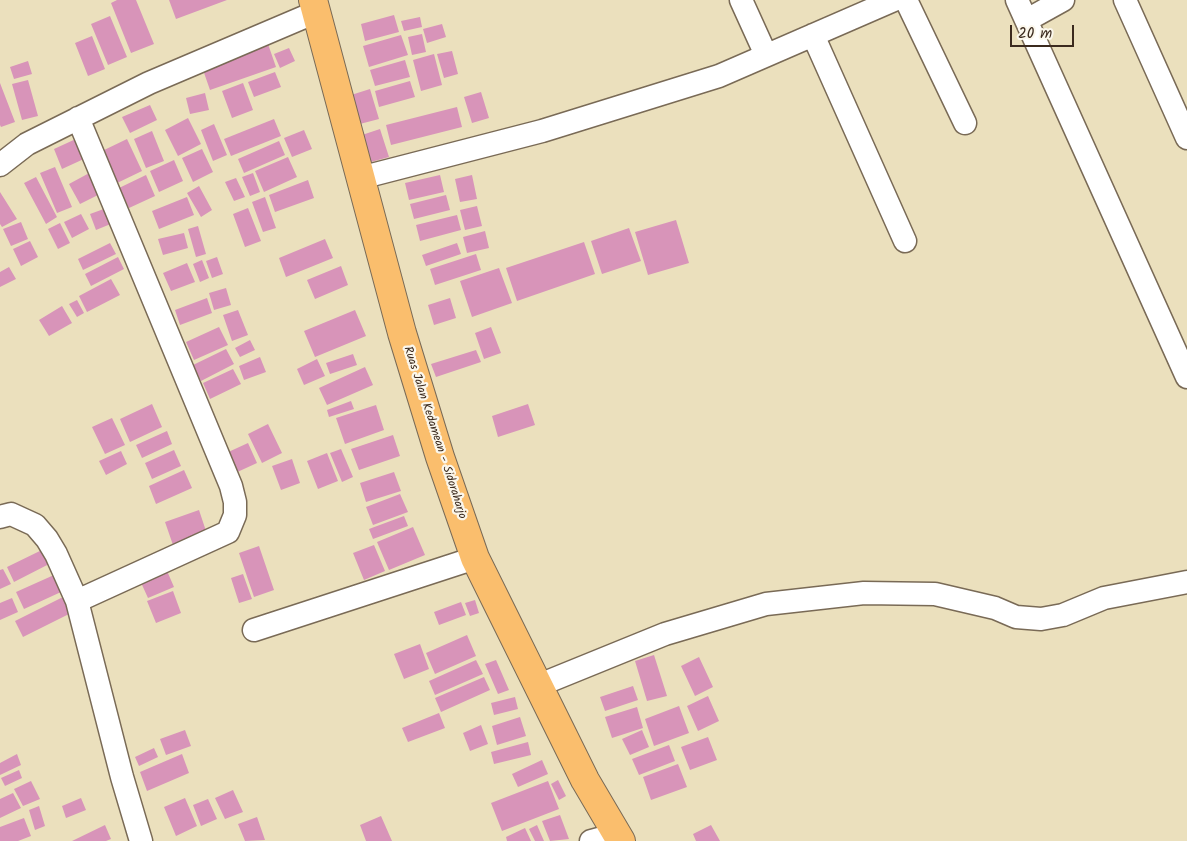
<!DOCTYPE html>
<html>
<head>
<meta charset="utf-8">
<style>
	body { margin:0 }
	#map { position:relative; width:1187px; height:841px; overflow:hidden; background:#ebe0bd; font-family:Kalam,sans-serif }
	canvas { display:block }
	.scale { position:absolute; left:1010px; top:25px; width:64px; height:22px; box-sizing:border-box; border:2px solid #3b2a1e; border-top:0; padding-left:6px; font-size:15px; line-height:18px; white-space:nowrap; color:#3b2a1e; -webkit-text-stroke:4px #fbf7ec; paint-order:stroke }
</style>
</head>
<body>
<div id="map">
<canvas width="1187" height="841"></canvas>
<div class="scale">20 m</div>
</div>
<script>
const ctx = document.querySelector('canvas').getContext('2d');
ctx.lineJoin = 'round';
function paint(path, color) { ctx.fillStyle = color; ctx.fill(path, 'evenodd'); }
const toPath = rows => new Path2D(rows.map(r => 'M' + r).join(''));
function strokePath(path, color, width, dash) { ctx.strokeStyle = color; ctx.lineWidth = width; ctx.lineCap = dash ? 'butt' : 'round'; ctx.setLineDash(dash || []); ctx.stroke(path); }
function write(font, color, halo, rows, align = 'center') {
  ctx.font = font + ' Kalam,sans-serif'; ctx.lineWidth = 4.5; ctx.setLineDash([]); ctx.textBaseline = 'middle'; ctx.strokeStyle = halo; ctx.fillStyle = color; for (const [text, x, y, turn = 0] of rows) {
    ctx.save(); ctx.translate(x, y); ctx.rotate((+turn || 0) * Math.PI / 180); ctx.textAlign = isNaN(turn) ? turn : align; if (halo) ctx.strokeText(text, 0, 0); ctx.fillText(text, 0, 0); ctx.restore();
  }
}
paint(toPath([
	[117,0,136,0,154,44,131,53,111,3],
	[169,0,227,0,176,19],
	[394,15,399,32,365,41,361,24],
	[110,16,127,57,108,65,91,24],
	[420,17,422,27,404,31,401,21],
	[442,24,446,37,427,43,423,29],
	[422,34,426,52,412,55,408,37],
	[401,35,408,55,369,67,363,46],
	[92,36,105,69,88,76,75,43],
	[268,44,276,67,210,90,202,67],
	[289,48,295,61,280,68,274,54],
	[452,51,458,74,444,78,437,54],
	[434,54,442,85,421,91,413,60],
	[405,60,410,77,375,86,370,70],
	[28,61,32,74,14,79,10,67],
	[275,72,281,87,254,97,248,82],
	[28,80,38,116,22,120,12,84],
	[410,81,415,97,379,107,375,91],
	[0,83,15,122,1,127,0,125],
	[243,83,253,110,232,118,222,91],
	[370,89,379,119,356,125,348,96],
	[481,92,489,118,472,123,464,97],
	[205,93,209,110,190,114,186,98],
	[150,105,157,120,130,133,122,117],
	[457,107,462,127,391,145,386,125],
	[188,118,201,144,178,156,165,130],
	[274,119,281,136,231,156,224,139],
	[214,124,227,155,213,161,201,130],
	[380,129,389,157,371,162,362,135],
	[304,130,312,149,292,157,284,138],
	[152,131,164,161,146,168,134,139],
	[78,138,86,158,62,169,54,149],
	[127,139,142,171,115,184,100,152],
	[279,141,285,155,244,173,238,159],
	[202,149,213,172,193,182,182,158],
	[288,157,297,177,264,192,255,171],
	[174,160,183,181,159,192,150,171],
	[55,167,72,207,57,213,40,173],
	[93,171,104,192,80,204,69,184],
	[253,173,260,192,250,196,242,177],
	[146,175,155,196,129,208,119,188],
	[440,175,444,192,409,200,405,183],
	[472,175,477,199,460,202,455,179],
	[36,177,57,217,46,224,24,183],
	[236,178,245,197,234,201,225,182],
	[308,180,314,198,275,212,269,195],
	[199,186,212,210,201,217,187,193],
	[0,192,17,219,2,227,0,224],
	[446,195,450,210,414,219,410,204],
	[187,197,194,215,159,229,152,211],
	[265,197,276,228,263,232,252,202],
	[112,206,118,221,96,230,90,214],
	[477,206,482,226,465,230,460,210],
	[248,208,261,241,245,247,233,214],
	[81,214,89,229,72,238,64,222],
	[457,215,461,230,420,241,416,225],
	[676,220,689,263,648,275,635,232],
	[21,222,28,239,11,246,3,229],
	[60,223,70,243,58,249,48,229],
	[198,226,206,254,196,257,188,229],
	[629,228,641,261,602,274,591,241],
	[485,231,489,248,467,253,463,237],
	[184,233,188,248,163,255,158,239],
	[325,239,333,258,286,277,279,258],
	[30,241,38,257,21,266,13,249],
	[584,242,595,274,517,301,506,268],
	[110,243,116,254,83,270,78,259],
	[457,243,461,254,426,266,422,255],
	[476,254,481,270,435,285,430,269],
	[118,257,124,269,91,286,85,274],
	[217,257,223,274,212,278,206,261],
	[202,260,209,278,200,282,193,264],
	[187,263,195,282,171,291,163,273],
	[341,266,348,285,315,299,307,280],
	[9,267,16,279,0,287,0,272],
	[499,268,512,303,472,317,460,281],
	[111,279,120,295,87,312,79,296],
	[226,288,231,305,214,310,209,293],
	[207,298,212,313,180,325,175,310],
	[450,298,456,318,434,325,428,305],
	[77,300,84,313,77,317,69,304],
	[62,306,72,323,49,336,39,320],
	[238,310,248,335,232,341,223,315],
	[355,310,366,336,315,357,304,331],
	[219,327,228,345,194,360,186,342],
	[491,327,501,353,484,359,475,333],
	[250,340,255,350,240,357,235,348],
	[226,349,234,364,201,381,193,365],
	[476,350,481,362,436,377,431,364],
	[353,354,357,365,330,374,326,363],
	[260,357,266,372,244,380,239,366],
	[317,359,325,376,304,385,297,369],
	[365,367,373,385,327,405,319,388],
	[233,369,241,384,210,399,203,383],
	[351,401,354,409,329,417,327,410],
	[152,404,162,427,130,442,120,419],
	[528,404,535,425,498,437,492,416],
	[376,405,384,430,345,444,336,418],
	[112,418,125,445,105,454,92,427],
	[268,424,282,453,262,463,248,434],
	[167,431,172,444,142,458,136,445],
	[393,435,400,456,359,470,351,449],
	[248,443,257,463,233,474,224,454],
	[341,449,353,477,342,482,330,453],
	[174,450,181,466,152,479,145,463],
	[121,451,127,464,106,475,99,461],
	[327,453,338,481,318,489,307,461],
	[292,459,300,483,281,490,272,466],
	[184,470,192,488,156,504,149,486],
	[394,472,401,491,366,502,360,483],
	[400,494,408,512,373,525,366,507],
	[199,510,207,534,173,545,165,522],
	[404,516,408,526,373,539,369,529],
	[413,527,425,555,389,570,377,542],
	[374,545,385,571,364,580,353,553],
	[259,546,274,590,254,597,239,553],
	[46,548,53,562,14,582,7,567],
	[164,564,174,587,148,598,138,576],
	[3,569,11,584,0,589,0,570],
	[243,574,252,599,239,603,231,578],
	[54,575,61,592,24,609,16,592],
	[173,591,181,613,156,623,147,601],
	[63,597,71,613,23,637,15,621],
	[12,598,18,612,0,620,0,603],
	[475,600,479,613,470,616,465,603],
	[461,602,466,615,439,625,434,612],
	[467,635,476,656,435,674,426,653],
	[420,644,429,669,404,679,394,654],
	[654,655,667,696,647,701,635,661],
	[699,657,713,687,695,696,681,666],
	[476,660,483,674,435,695,429,681],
	[496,660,509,690,498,694,485,664],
	[484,677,490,690,441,712,435,698],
	[633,686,638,700,605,711,600,697],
	[708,696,719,721,698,731,687,706],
	[515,697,518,709,494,715,491,703],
	[679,706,689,733,654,746,645,719],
	[637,707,643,728,612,738,605,717],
	[439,713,445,728,408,742,402,728],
	[520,717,526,736,497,745,492,726],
	[481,725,488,744,470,751,463,733],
	[185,730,191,746,166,755,160,739],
	[642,730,649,747,630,755,622,739],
	[708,737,717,760,690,770,681,747],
	[528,742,531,755,494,764,491,752],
	[669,745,675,761,639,775,632,759],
	[154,748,158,757,139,766,135,757],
	[17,754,21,765,0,775,0,763],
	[182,754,189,773,147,791,140,772],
	[542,760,548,774,518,787,512,774],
	[678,764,687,787,651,800,643,777],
	[19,770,22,778,5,786,1,778],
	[558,780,566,796,559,800,551,784],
	[31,781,40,799,23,806,14,789],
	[548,781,559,809,502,831,491,803],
	[233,790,243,812,225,819,215,798],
	[13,793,21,808,0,818,0,799],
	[81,798,86,810,66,818,62,806],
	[185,798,197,826,176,836,164,807],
	[208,799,217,819,201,826,193,805],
	[39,806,45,826,35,830,29,810],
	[560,815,569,839,550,841,542,821],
	[381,816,392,841,366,841,360,825],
	[257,817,265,840,245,841,238,824],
	[24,818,31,836,18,841,0,841,0,827],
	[105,825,111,839,106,841,72,841],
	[537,825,544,841,535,841,529,829],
	[711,825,720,841,696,841,693,834],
	[525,828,531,841,507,841,506,837]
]), '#d894b9');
const minor = toPath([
	[741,0,766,55],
	[906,0,965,123],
	[1017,0,1187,377],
	[1125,0,1187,138],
	[1027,20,1063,0],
	[813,35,905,241],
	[0,165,27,144,149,83,316,12],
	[360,178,542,131,719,76,894,0],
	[0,517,11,514,35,525,47,539,56,554,77,601,122,777,141,841],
	[77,601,228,532,235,515,235,502,231,486,78,118],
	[254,630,475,558],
	[537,686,665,634,766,604,864,593,935,594,995,608,1016,617,1041,619,1063,615,1104,598,1187,582],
	[591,841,617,834]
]);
const major = toPath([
	[313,0,402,333,440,457,475,558,585,780,621,841]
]);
strokePath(minor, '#796a56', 25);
strokePath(major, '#796a56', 30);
strokePath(minor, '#fff', 22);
strokePath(major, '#fabe6d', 28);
write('12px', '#3b2a1e', '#fbf7ec', [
	["Ruas Jalan Kedamean - Sidoraharjo",434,433,72]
]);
</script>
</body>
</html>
